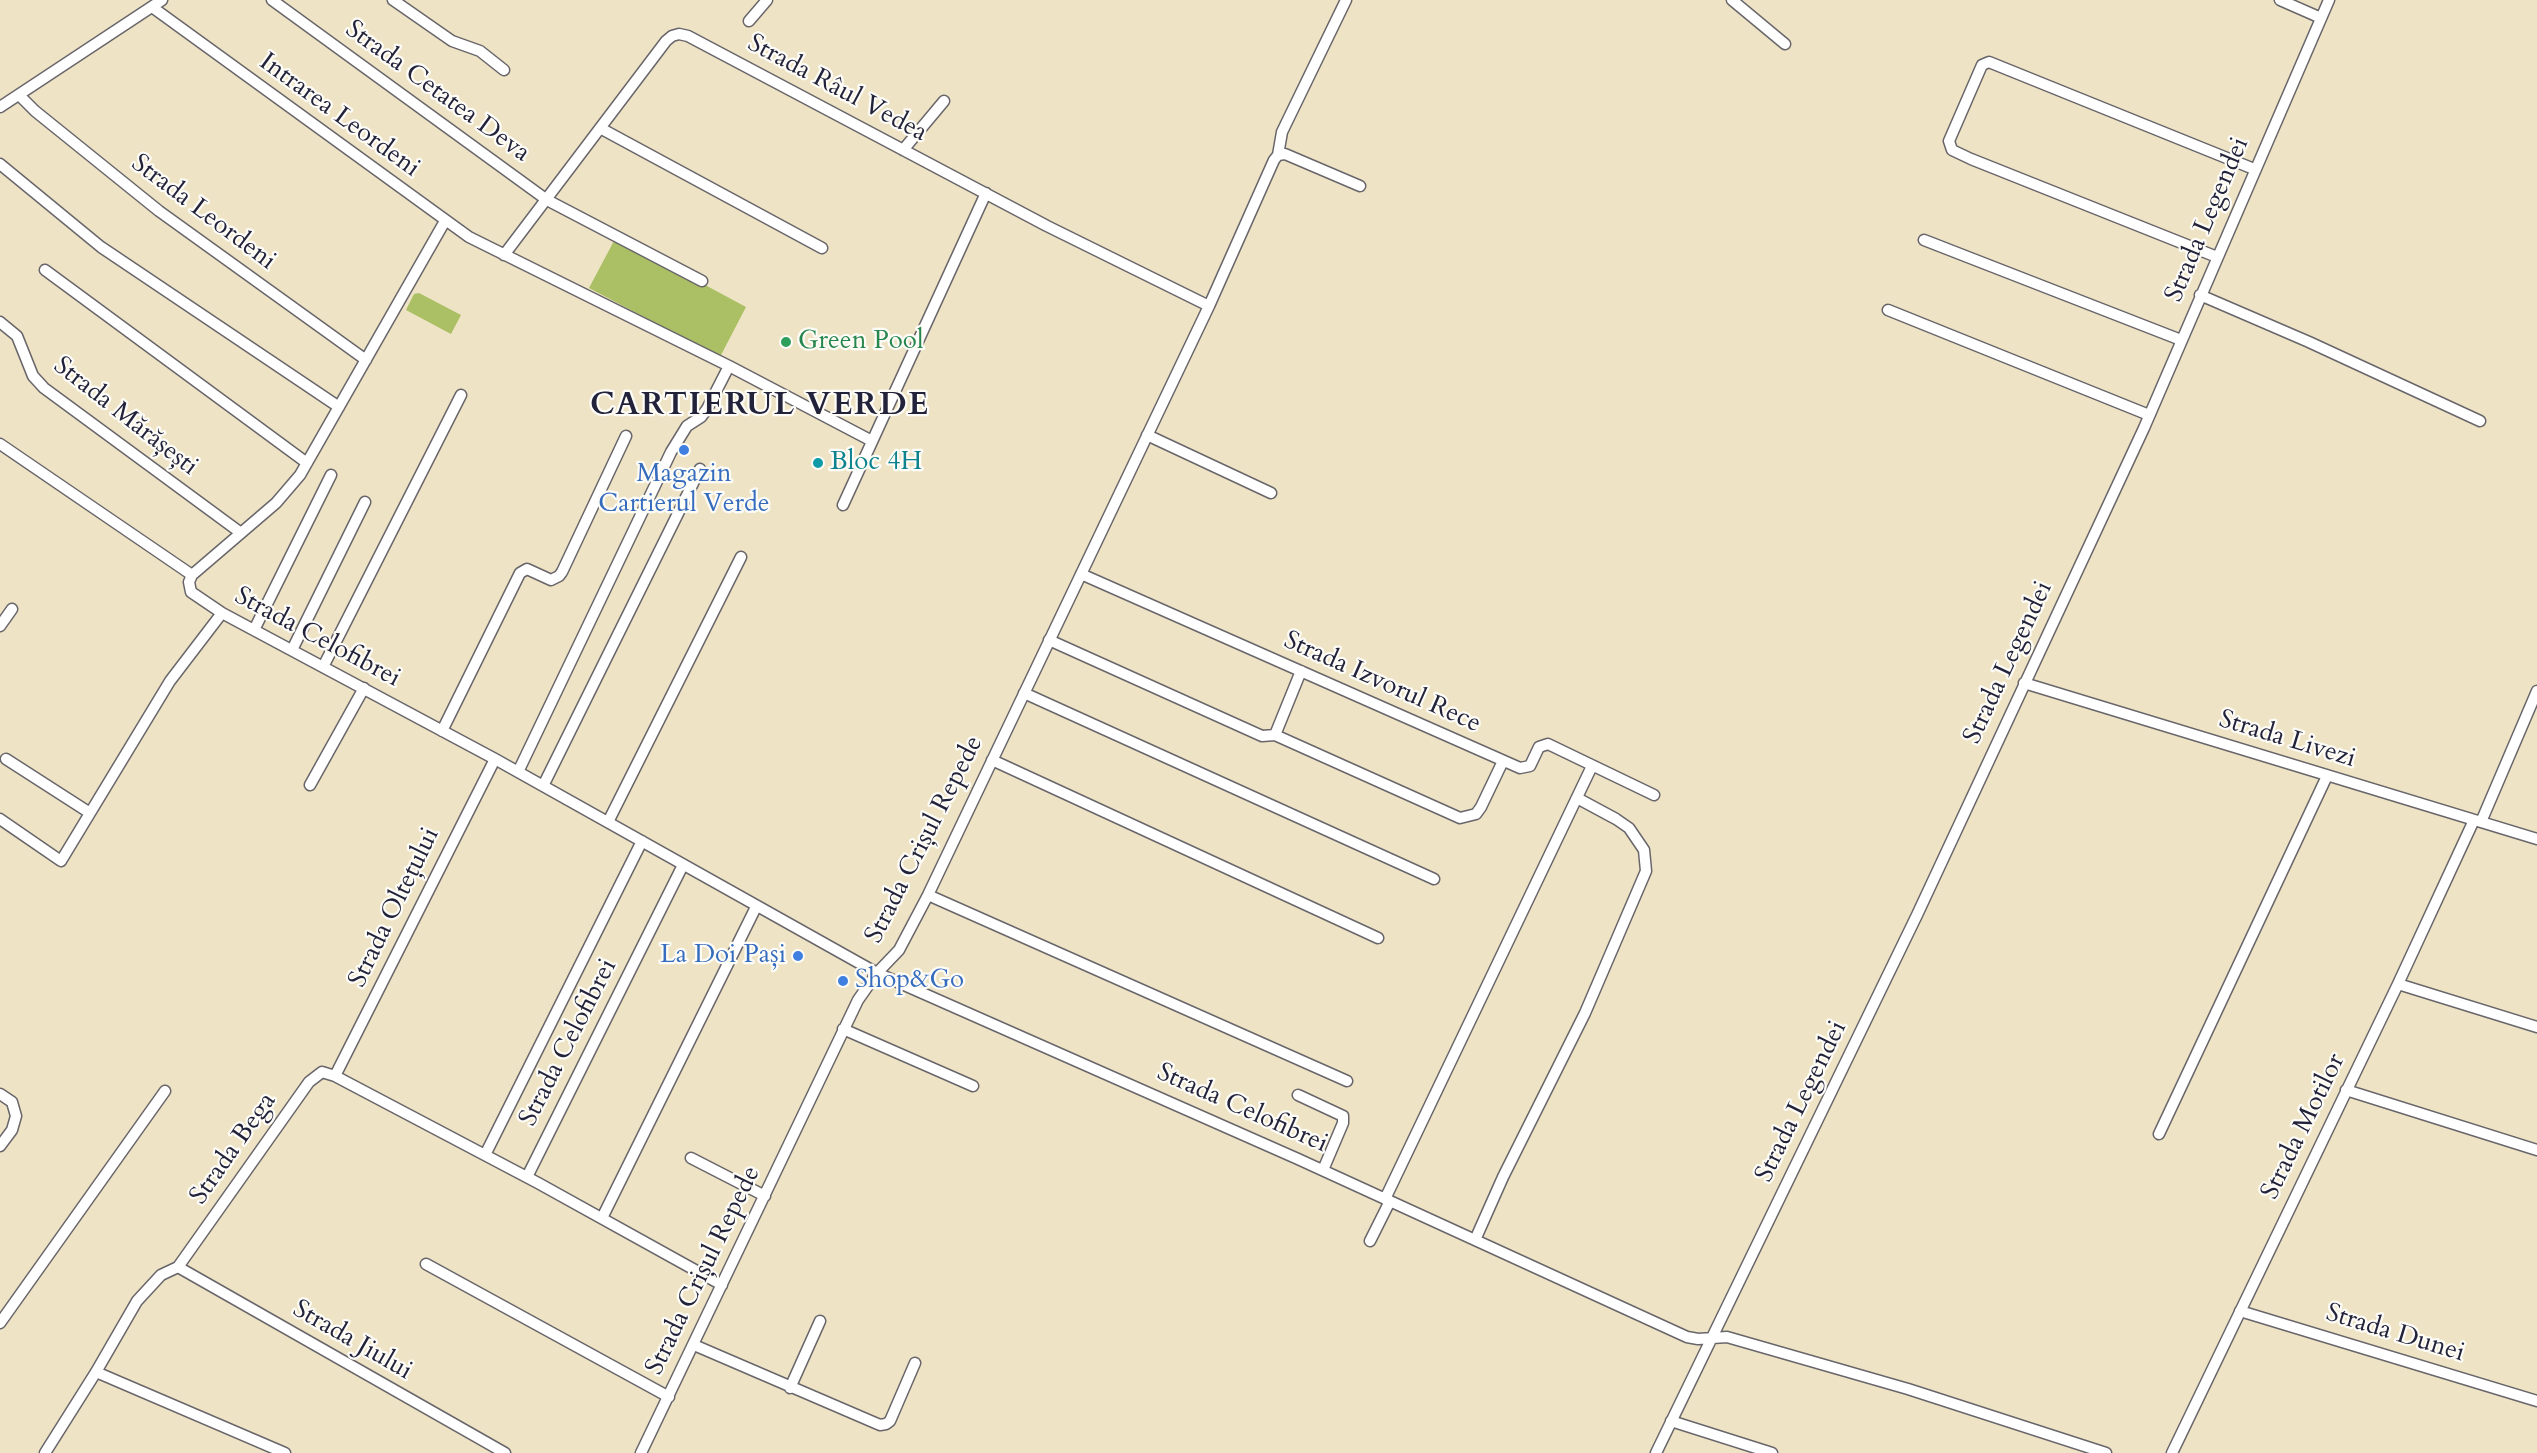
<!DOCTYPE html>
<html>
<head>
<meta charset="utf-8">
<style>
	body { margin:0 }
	canvas { display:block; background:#eee3c4 }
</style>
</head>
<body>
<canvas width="2537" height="1453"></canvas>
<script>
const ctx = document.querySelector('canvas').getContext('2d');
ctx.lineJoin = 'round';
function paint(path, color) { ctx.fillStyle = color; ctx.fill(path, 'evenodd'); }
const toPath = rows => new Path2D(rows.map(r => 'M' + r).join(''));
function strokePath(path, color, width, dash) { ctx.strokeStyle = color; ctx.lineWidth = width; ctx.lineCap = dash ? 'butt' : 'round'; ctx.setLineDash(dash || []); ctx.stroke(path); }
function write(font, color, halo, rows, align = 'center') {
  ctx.font = font + ' Cardo,serif'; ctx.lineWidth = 4.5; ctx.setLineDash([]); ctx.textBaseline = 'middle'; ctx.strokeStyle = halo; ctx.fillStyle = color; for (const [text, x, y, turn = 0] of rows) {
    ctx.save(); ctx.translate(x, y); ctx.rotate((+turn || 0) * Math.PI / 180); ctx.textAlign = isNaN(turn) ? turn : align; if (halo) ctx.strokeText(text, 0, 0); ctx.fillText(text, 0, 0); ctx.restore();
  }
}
paint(toPath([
	[616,237,746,307,720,357,589,288],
	[419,293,461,315,451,334,406,310,414,294]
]), '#abc064');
const minor = toPath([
	[272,0,547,200,702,281],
	[393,0,452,41,480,51,504,70],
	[1732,0,1785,44],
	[2280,0,2321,18],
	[152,7,469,237,729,366,872,441],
	[749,21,767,0],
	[19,95,35,111,159,211,366,360],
	[0,107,162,0],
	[600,128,822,248],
	[903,150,944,101],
	[1278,155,1282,132,1346,0],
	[0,164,101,247,339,407],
	[1924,240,2181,340],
	[504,255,666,41,672,36,679,34,688,36,1047,226,1209,306],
	[2217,257,1971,159,1952,150,1949,141,1982,65,1989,62,2254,169],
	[45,270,307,463],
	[2200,295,2309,342,2480,421],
	[1888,310,2149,415],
	[0,322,17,336,33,376,44,388,241,533],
	[1147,435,1271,493],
	[0,444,192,575],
	[843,505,986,193],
	[1081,574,1520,768,1530,766,1539,747,1548,744,1654,795],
	[192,575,189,582,191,592,222,613,495,759,877,973,1298,1159,1687,1337,1698,1339,1727,1337,1908,1389,2106,1453],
	[192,575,276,503,300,475,445,221],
	[0,626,12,609],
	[254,630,331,475],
	[1049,640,1262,736,1275,735,1460,818,1476,814,1481,807,1503,761],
	[292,650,365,502],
	[323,667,461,395],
	[2024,683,2537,839],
	[1024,693,1434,879],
	[442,731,520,573,527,569,551,580,559,576,562,572,626,436],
	[1275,735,1301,671],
	[6,759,90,813],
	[992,760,1378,938],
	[518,772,671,452,687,426,701,417,707,409,729,366],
	[310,785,364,688],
	[543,786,700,469],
	[0,819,61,861,170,681,222,613],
	[608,822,741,557],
	[2481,822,2537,691],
	[928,895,1347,1081],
	[2398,984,2537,1027],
	[843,1029,973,1086],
	[335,1076,495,759],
	[2346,1090,2537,1150],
	[0,1094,12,1102,16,1116,12,1130,0,1146],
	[1298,1095,1343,1116,1343,1123,1323,1170],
	[2159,1134,2327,776],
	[485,1155,642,841],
	[691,1158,765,1196],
	[527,1177,683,865],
	[1385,1199,1592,766],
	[602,1218,756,907],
	[1475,1240,1503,1177,1585,1013,1646,871,1644,850,1629,828,1616,819,1577,798],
	[1370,1241,1390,1201],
	[426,1264,669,1397],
	[178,1267,309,1082,322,1072,335,1076,538,1183,722,1285],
	[178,1267,505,1453],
	[2240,1311,2537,1401],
	[0,1323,165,1091],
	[694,1345,880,1425,886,1424,890,1421,915,1363],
	[96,1372,285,1453],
	[790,1388,820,1321],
	[1671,1421,1772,1453],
	[45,1453,96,1372,137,1301,161,1275,178,1267],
	[641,1453,858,1000,877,973,899,950,928,895,1209,306,1274,160,1278,155,1285,154,1360,186],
	[1656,1453,1917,915,2144,428,2329,0],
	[2172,1453,2398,984,2474,820]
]);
strokePath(minor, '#69666b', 13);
strokePath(minor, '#fff', 10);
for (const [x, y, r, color] of [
	[786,342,6,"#2e9e5b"],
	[684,450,6,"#3f7fe0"],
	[818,463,6,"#0f9aa8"],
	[798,956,6,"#3f7fe0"],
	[843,981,6,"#3f7fe0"]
]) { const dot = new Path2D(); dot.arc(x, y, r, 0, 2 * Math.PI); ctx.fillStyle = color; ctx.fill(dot); strokePath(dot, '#fdfcf7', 2); }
write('26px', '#22223b', '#fdfcf7', [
	["Strada Râul Vedea",837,89,28],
	["Strada Cetatea Deva",437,92,36],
	["Intrarea Leordeni",339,116,36],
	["Strada Leordeni",203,213,37],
	["Strada Legendei",2208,220,-67],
	["Strada Mărășești",125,417,38],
	["Strada Celofibrei",317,638,28],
	["Strada Legendei",2009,663,-65],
	["Strada Izvorul Rece",1382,683,24],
	["Strada Livezi",2287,740,17],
	["Strada Crișul Repede",925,840,-63],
	["Strada Oltețului",395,908,-64],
	["Strada Celofibrei",569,1043,-63],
	["Strada Legendei",1802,1102,-64],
	["Strada Celofibrei",1242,1109,24],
	["Strada Motilor",2304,1127,-64],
	["Strada Bega",234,1149,-55],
	["Strada Crișul Repede",704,1271,-64],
	["Strada Dunei",2395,1334,17],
	["Strada Jiului",352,1341,30]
]);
write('26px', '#27864d', '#fdfcf7', [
	["Green Pool",798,342]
], 'left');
write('26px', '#0d838f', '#fdfcf7', [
	["Bloc 4H",830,463]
], 'left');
write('26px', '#366cbe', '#fdfcf7', [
	["Magazin",684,475],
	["Cartierul Verde",684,505],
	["La Doi Pași",786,956,"right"],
	["Shop&Go",855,981,"left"]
]);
ctx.letterSpacing = '1.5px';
write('bold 32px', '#22223b', '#fdfcf7', [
	["CARTIERUL VERDE",760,407]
]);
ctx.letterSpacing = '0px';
</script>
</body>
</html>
